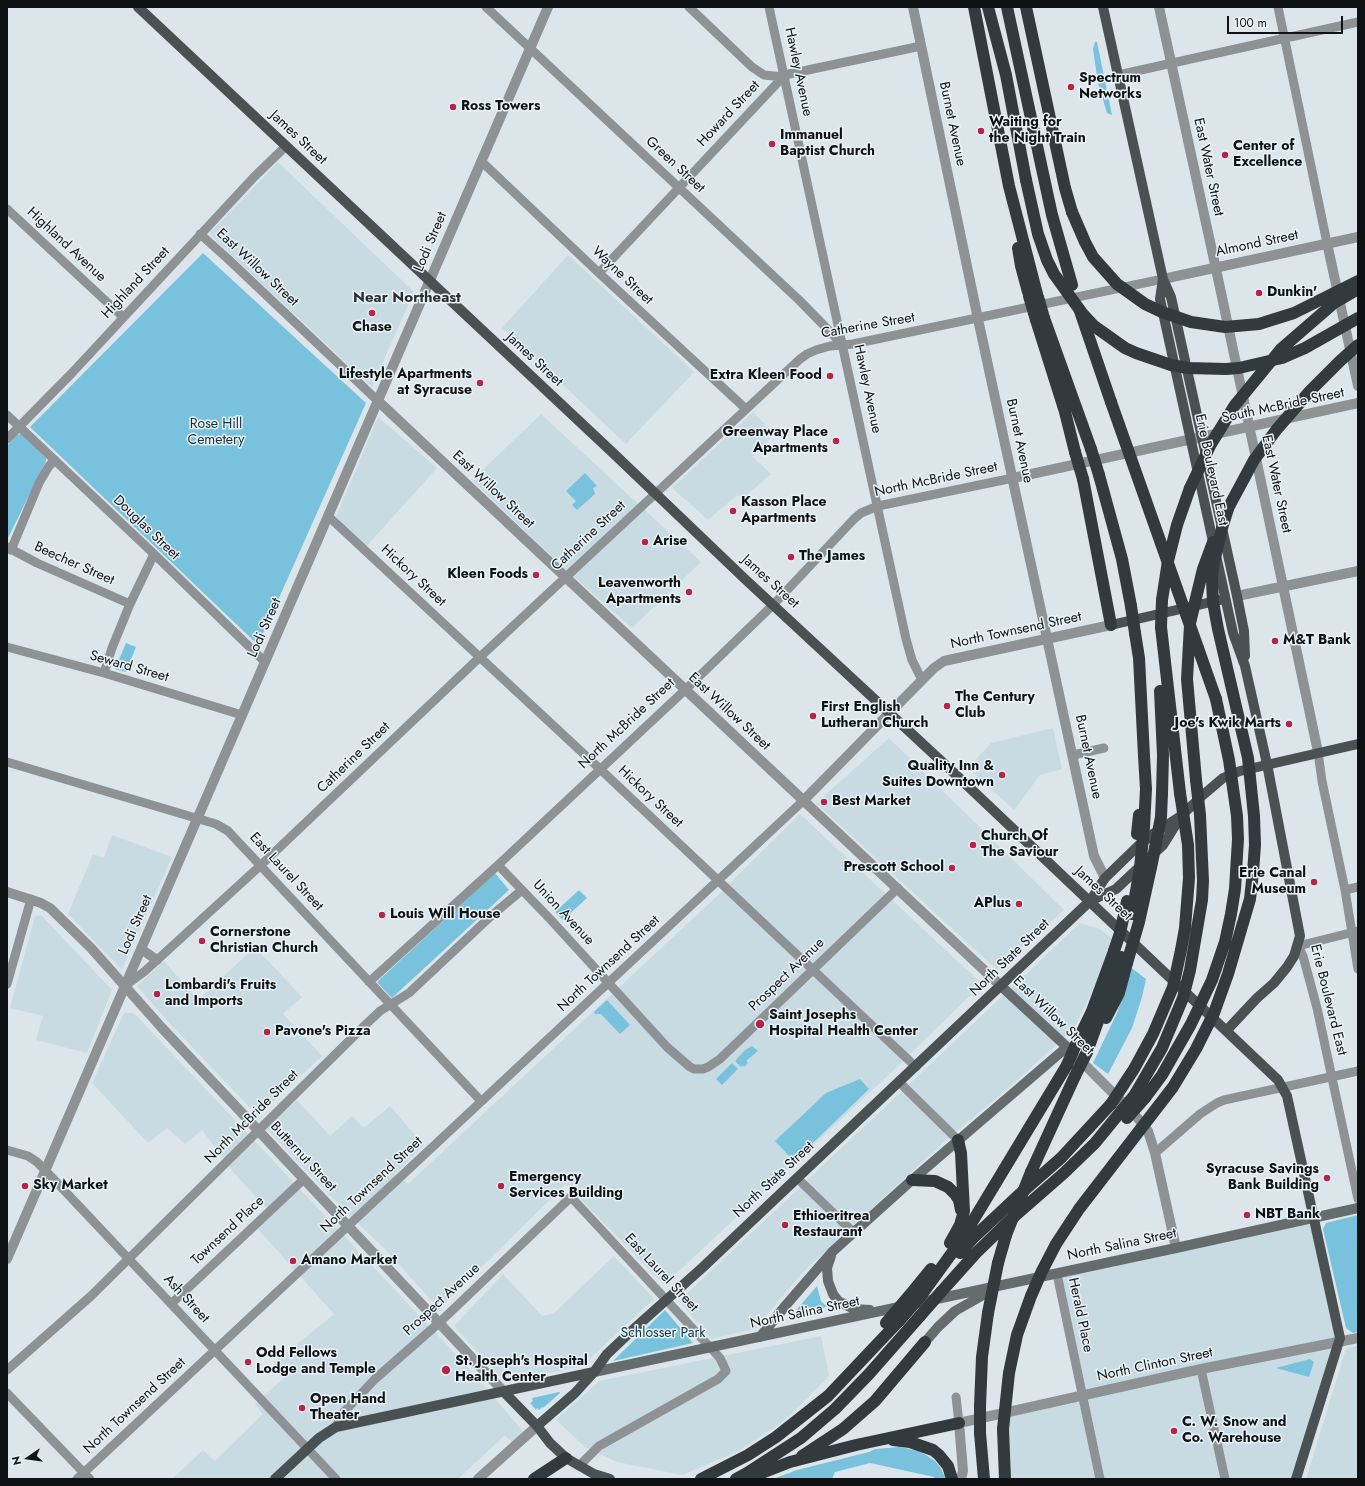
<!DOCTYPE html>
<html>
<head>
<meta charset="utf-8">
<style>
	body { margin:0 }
	#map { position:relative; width:1365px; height:1486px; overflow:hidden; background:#dce6ea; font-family:Jost,sans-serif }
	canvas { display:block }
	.frame { position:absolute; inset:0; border:8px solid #0f1214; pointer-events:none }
	.north { position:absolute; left:8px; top:1438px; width:40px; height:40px; -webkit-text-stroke:3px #e9f3f7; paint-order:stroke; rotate:257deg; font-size:11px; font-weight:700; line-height:16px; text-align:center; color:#0f1214 }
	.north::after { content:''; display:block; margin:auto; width:14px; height:18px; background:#0f1214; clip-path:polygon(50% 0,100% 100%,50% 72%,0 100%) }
	.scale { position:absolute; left:1227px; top:16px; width:116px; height:18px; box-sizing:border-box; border:2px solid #0f1214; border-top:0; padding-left:5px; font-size:12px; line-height:14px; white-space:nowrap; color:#0f1214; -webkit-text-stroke:3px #e9f3f7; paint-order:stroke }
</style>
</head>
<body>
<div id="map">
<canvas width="1365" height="1486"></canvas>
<div class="frame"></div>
<div class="north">N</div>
<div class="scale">100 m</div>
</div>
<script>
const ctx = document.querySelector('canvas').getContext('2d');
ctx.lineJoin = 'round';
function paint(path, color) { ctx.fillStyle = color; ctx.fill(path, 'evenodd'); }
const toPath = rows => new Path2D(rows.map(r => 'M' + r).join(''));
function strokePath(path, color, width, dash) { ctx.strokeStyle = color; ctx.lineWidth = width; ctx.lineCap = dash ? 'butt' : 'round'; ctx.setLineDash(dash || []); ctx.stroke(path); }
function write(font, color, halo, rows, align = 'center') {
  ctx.font = font + ' Jost,sans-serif'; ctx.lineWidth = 3; ctx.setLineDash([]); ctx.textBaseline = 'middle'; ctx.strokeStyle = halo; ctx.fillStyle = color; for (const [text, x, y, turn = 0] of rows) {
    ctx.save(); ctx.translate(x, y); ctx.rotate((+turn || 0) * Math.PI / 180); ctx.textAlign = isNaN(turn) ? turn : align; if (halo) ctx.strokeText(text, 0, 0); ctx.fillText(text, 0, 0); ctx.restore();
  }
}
paint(toPath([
	[278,162,414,292,372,387,209,234],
	[568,255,694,372,626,444,502,328],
	[753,412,775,434,752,456,771,474,747,495,736,496,708,520,672,488],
	[541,414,701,562,632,628,565,569,472,480],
	[378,417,437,468,365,548,336,517],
	[1053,728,1062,769,1040,775,1014,810,968,768,991,743],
	[889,738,1064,910,997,970,816,803],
	[800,814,982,984,900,1064,664,1285,566,1184,439,1309,385,1249,350,1216,266,1128,297,1100,330,1136,352,1116,364,1128,390,1106,424,1145,395,1174,408,1184,717,896],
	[112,835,172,857,122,970,68,914,93,854,104,858],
	[41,915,112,990,87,1053,36,1040,43,1016,10,1008,35,916],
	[1080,923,1100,929,1112,939,1092,991,1073,1030,998,1097,946,1140,805,1270,755,1329,711,1339,679,1301],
	[255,947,302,997,283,1014,322,1056,258,1116,171,1025,137,986,164,961,198,1000],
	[124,1013,134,1013,464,1363,523,1431,512,1443,505,1435,458,1479,172,1479,203,1450,215,1461,263,1414,255,1404,285,1377,274,1363,334,1314,257,1228,271,1213,234,1173,202,1130,185,1144,167,1128,148,1143,92,1083],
	[1314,1217,1340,1338,1297,1479,1005,1479,1004,1413,1083,1395,1057,1274],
	[614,1256,654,1299,582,1366,505,1382,454,1326,503,1274,542,1316,554,1313],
	[821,1336,829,1376,785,1420,739,1451,682,1475,617,1462,585,1447,556,1420,599,1381],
	[1358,1345,1358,1479,1306,1479,1343,1358,1346,1349]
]), '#c8dbe2');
paint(toPath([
	[1095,42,1097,42,1112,115,1107,113,1098,83,1093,49],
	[203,253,366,403,258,645,30,427],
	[21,434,46,458,46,461,7,540,7,446,17,435],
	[585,473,597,486,593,488,595,494,577,510,572,505,576,501,566,491],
	[126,643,136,647,126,672,115,669],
	[495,873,509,890,392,998,377,982],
	[579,890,587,898,563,920,555,912],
	[1129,966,1146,979,1142,997,1132,1028,1108,1074,1093,1063,1118,1011],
	[607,1000,630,1025,620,1034,601,1014,595,1014,594,1012],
	[752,1046,758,1051,746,1061,748,1063,744,1067,743,1065,741,1067,735,1061,745,1050],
	[732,1063,738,1069,722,1085,716,1079],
	[860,1079,869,1089,794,1161,775,1141,826,1093],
	[1358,1215,1358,1332,1353,1333,1346,1328,1323,1229,1326,1223],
	[817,1286,821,1301,827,1307,792,1315],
	[665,1310,693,1343,613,1361],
	[1310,1359,1314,1362,1309,1377,1276,1368],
	[559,1392,560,1393,543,1408,542,1407,539,1410,537,1408,536,1410,530,1403,533,1401,532,1398],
	[900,1447,918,1451,926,1455,935,1461,940,1467,946,1479,934,1479,934,1477,870,1463,835,1472,832,1479,773,1479,797,1470,869,1452,875,1449]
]), '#79c2dd');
strokePath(toPath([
	[486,7,799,300,843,345],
	[689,7,752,67,764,75,784,77],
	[769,7,906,639,912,660,922,680],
	[1278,7,1327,243],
	[1118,75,1358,22],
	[481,161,599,273,746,409],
	[7,209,123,317],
	[200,234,228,259,378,401],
	[599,273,782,78,789,74,921,46],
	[7,415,154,554,265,662],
	[7,439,71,374,254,177,286,146],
	[328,516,600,769,916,1067],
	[7,547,37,563,130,604],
	[11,550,39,483,49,466,55,460],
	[7,647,104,673,242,715],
	[104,673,112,648,130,604,154,554],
	[1318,752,1322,781,1345,890,1358,969],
	[1073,755,1104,748],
	[7,762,216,824,228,831,481,1101],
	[498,865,551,920,667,1047,690,1067,694,1069,703,1069,708,1067,720,1059,898,888],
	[1345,890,1358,887],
	[1358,931,1298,946,1303,956,1317,1008,1358,1199],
	[369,982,498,865,685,690,774,604,854,519,861,513,878,506,1013,478],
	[7,984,31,899],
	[125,986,145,971,261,865,480,657,800,359,807,354,816,350,830,346,853,344,1163,279],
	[899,1082,958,1140],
	[7,1150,28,1156,37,1162,45,1170,336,1479],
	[1155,1153,1200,1114,1217,1103,1224,1100,1358,1071],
	[797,1178,854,1233],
	[1057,1274,1100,1479],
	[171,1304,304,1179],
	[1201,1369,1225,1479],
	[7,1370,91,1296,359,1031,380,1011,409,993,491,916,522,890],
	[7,1393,90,1479],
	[956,1397,959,1423],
	[336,1427,342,1414,375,1379,440,1322,571,1197,720,1358,726,1371,718,1379,599,1446,579,1466],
	[77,1479,804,800]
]), '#8e9294', 9);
strokePath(toPath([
	[913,7,978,319,1094,856,1105,878],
	[1159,7,1219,283,1318,752],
	[1327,243,1358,386],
	[1163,279,1358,237],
	[378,401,1001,986],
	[1013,478,1358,403],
	[1237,596,1358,571],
	[804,800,922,680,934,668,944,661,1111,625],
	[7,892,41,903,50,908,91,948,162,1028,504,1392],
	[141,949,157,960],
	[1078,1058,1136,1116,1148,1131,1155,1153,1176,1248],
	[7,1259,548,7],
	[478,1479,537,1426],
	[961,1479,963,1471,959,1423,1201,1369,1358,1338]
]), '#8e9294', 10);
strokePath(toPath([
	[831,1256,827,1268,828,1281,833,1294,838,1301,854,1309,870,1310],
	[760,1337,786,1305,832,1252,912,1180,1067,1047,1001,986],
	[925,1342,938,1327,955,1311,992,1290],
	[594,1372,1176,1248,1358,1208]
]), '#666c6e', 10);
strokePath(toPath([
	[138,7,612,452,746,580,953,772,1278,1080,1287,1096,1340,1338,1296,1479],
	[1103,7,1163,279,1171,297,1237,596,1244,631,1245,656],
	[1163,279,1160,299,1233,633,1245,666,1267,764,1300,936,1294,956,1287,967,1274,983,1257,998,1227,1030],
	[1111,625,1220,600],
	[1090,901,1116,889,1163,845,1181,816,1203,795,1223,778,1240,771,1358,744],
	[504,1392,537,1426,550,1443,566,1458,594,1474,610,1479],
	[537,1426,575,1393,594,1372,607,1354,627,1335,702,1268,1090,901,1105,878,1138,846,1153,834,1181,816],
	[275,1479,319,1438,336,1427,594,1372]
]), '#495153', 10);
strokePath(toPath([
	[974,7,1009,186,1037,294],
	[988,7,1006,75,1026,180],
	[1007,7,1052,215,1072,285],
	[1026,7,1065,188,1072,212],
	[1018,248,1021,266,1028,292],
	[1080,311,1111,402],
	[1044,318,1091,449],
	[1036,320,1065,412,1075,452],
	[1099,475,1122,559,1131,606],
	[1083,479,1111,625],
	[1162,600,1168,561,1177,525,1190,488],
	[1190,625,1187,679,1196,780],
	[1161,627,1180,793],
	[1135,633,1139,658,1144,756,1146,789,1144,827],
	[1198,648,1216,699],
	[1160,691,1163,755,1162,793],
	[1137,834,1139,815],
	[1106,1018,1119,993,1127,963],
	[1077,1042,1092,1011,1114,951],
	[1087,1052,1121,957],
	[1031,1172,1075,1076],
	[912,1180,935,1181,948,1187,955,1194,959,1200,961,1210],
	[950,1243,960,1225,964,1211,961,1153,958,1140],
	[960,1253,973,1238,1020,1194,1061,1158,1111,1104],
	[998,1263,1006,1235],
	[941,1292,976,1253,1009,1221,1064,1173,1095,1143,1122,1110],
	[909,1296,931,1269],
	[920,1297,962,1239,1067,1065],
	[980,1406,982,1357,988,1313],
	[1003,1429,1005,1479],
	[980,1433,984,1479],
	[893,1440,910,1442,933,1450,939,1455,948,1466,952,1479],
	[802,1456,843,1429,875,1401,925,1342],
	[749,1478,790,1462,856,1445,959,1423],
	[534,1479,566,1458],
	[701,1479,748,1455,776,1437,828,1396,899,1321],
	[736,1479,747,1473,801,1438,835,1409,869,1374,920,1316]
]), '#323a3d', 12);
strokePath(toPath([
	[1026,180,1038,234,1047,260,1054,274,1082,313,1094,326,1125,348,1136,353,1171,365,1188,368,1226,369,1239,368,1282,358,1305,348,1358,318],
	[1072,212,1085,242,1093,257,1117,284,1145,304,1162,312,1191,322,1225,327,1259,324,1294,313,1358,281],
	[1029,296,1036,320],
	[1038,297,1044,318],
	[1111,402,1198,648],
	[1091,449,1099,475],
	[1075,452,1083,479],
	[1190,488,1211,444,1235,405,1281,349,1334,303,1358,289],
	[1225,514,1254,460,1277,429,1310,391,1340,361,1358,345],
	[1131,606,1135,633],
	[1190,623,1203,569,1213,542],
	[1161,627,1162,600],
	[1132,914,1140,868,1144,827],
	[1114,951,1120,933,1127,901],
	[1127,963,1139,922,1152,863,1161,817,1162,793],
	[1067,1065,1077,1042],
	[1075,1076,1087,1052],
	[1111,1104,1134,1069,1153,1034,1173,987,1181,950,1185,928,1189,878,1188,845,1180,793],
	[1122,1110,1134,1096,1162,1048,1183,998,1190,970,1202,900,1203,881,1200,815,1196,780],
	[1127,1118,1145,1098,1162,1075,1191,1024,1212,980,1225,942,1231,914,1235,889,1238,839,1237,816,1229,760,1216,699],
	[1006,1235,1031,1172],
	[988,1313,998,1263],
	[920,1316,941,1292],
	[899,1321,920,1297],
	[886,1323,909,1296],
	[980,1406,980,1433],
	[1003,1429,1009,1373,1017,1335,1031,1296,1042,1271,1056,1244,1079,1209,1173,1087,1196,1049,1214,1013,1228,974,1250,899,1253,872,1255,845,1254,816,1248,758,1218,629,1213,602,1212,580,1213,566,1222,528,1229,506]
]), '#323a3d', 12);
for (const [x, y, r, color] of [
	[1071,87,4,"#b62448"],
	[453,107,4,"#b62448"],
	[981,131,4,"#b62448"],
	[772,144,4,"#b62448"],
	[1225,155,4,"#b62448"],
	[1259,293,4,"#b62448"],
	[372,313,4,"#b62448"],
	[830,376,4,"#b62448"],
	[480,383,4,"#b62448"],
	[836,441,4,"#b62448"],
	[733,511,4,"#b62448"],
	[645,542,4,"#b62448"],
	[791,557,4,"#b62448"],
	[536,575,4,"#b62448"],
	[689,592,4,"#b62448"],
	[1275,641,4,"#b62448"],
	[947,706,4,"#b62448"],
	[813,716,4,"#b62448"],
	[1289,724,4,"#b62448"],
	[1002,775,4,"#b62448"],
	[824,802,4,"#b62448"],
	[973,845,4,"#b62448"],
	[952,868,4,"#b62448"],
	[1314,882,4,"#b62448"],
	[1019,904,4,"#b62448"],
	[382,915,4,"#b62448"],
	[202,941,4,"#b62448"],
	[157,994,4,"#b62448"],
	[760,1024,5,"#b62448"],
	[267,1032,4,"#b62448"],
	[1327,1178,4,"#b62448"],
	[25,1186,4,"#b62448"],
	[501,1186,4,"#b62448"],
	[1247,1215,4,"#b62448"],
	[785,1225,4,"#b62448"],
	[293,1261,4,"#b62448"],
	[248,1362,4,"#b62448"],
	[446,1370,5,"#b62448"],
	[302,1408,4,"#b62448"],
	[1174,1431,4,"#b62448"]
]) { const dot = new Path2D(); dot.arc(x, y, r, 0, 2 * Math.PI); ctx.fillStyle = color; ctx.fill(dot); strokePath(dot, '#e9f3f7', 1.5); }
write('14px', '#0f1214', '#e9f3f7', [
	["Hawley Avenue",798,72,78],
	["Howard Street",729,114,-47],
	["Burnet Avenue",952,124,78],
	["James Street",298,138,43],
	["Green Street",675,165,43],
	["East Water Street",1208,167,78],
	["Lodi Street",431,242,-67],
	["Almond Street",1257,244,-12],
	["Highland Avenue",66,245,43],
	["East Willow Street",257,268,43],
	["Wayne Street",622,276,43],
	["Highland Street",136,283,-47],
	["Catherine Street",868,326,-10],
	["James Street",534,360,43],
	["Hawley Avenue",867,389,78],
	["South McBride Street",1283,406,-12],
	["Burnet Avenue",1019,441,78],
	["Erie Boulevard East",1211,470,78],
	["North McBride Street",936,480,-12],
	["East Water Street",1276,484,78],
	["East Willow Street",493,490,43],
	["Douglas Street",146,528,44],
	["Catherine Street",589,536,-43],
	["Beecher Street",74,564,24],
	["Hickory Street",413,576,43],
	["James Street",770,582,42],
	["Lodi Street",265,628,-66],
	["North Townsend Street",1016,631,-12],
	["Seward Street",129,667,16],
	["East Willow Street",729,712,43],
	["North McBride Street",627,724,-43],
	["Burnet Avenue",1088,757,78],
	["Catherine Street",354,758,-44],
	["Hickory Street",650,797,43],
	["East Laurel Street",286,872,47],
	["James Street",1103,894,43],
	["Union Avenue",563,913,47],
	["Lodi Street",136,925,-66],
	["North State Street",1010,958,-44],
	["North Townsend Street",609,964,-43],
	["Prospect Avenue",787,975,-44],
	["Erie Boulevard East",1328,1000,76],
	["East Willow Street",1053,1016,44],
	["North McBride Street",252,1117,-45],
	["Butternut Street",303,1157,47],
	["North State Street",774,1180,-43],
	["North Townsend Street",372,1185,-43],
	["Townsend Place",228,1231,-43],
	["North Salina Street",1122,1245,-12],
	["East Laurel Street",661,1273,47],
	["Ash Street",186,1299,47],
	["Prospect Avenue",442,1300,-43],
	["North Salina Street",805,1313,-12],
	["Herald Place",1080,1315,78],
	["North Clinton Street",1155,1365,-12],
	["North Townsend Street",135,1406,-43]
]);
write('bold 14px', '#0f1214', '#e9f3f7', [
	["Spectrum",1079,79],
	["Networks",1079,95],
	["Ross Towers",461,107],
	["Waiting for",989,123],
	["the Night Train",989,139],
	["Immanuel",780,136],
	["Baptist Church",780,152],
	["Center of",1233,147],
	["Excellence",1233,163],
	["Dunkin'",1267,293],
	["Chase",372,328,"center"],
	["Lifestyle Apartments",472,375,"right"],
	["at Syracuse",472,391,"right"],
	["Extra Kleen Food",822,376,"right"],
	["Greenway Place",828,433,"right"],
	["Apartments",828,449,"right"],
	["Kasson Place",741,503],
	["Apartments",741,519],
	["Arise",653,542],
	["The James",799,557],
	["Kleen Foods",528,575,"right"],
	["Leavenworth",681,584,"right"],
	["Apartments",681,600,"right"],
	["M&T Bank",1283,641],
	["The Century",955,698],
	["Club",955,714],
	["First English",821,708],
	["Lutheran Church",821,724],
	["Joe's Kwik Marts",1281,724,"right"],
	["Quality Inn &",994,767,"right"],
	["Suites Downtown",994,783,"right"],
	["Best Market",832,802],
	["Church Of",981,837],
	["The Saviour",981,853],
	["Prescott School",944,868,"right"],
	["Erie Canal",1306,874,"right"],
	["Museum",1306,890,"right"],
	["APlus",1011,904,"right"],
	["Louis Will House",390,915],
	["Cornerstone",210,933],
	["Christian Church",210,949],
	["Lombardi's Fruits",165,986],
	["and Imports",165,1002],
	["Saint Josephs",769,1016],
	["Hospital Health Center",769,1032],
	["Pavone's Pizza",275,1032],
	["Syracuse Savings",1319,1170,"right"],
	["Bank Building",1319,1186,"right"],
	["Emergency",509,1178],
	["Services Building",509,1194],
	["Sky Market",33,1186],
	["NBT Bank",1255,1215],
	["Ethioeritrea",793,1217],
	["Restaurant",793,1233],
	["Amano Market",301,1261],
	["Odd Fellows",256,1354],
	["Lodge and Temple",256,1370],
	["St. Joseph's Hospital",455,1362],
	["Health Center",455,1378],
	["Open Hand",310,1400],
	["Theater",310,1416],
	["C. W. Snow and",1182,1423],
	["Co. Warehouse",1182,1439]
], 'left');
write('14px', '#0f3340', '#e9f3f7', [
	["Rose Hill",216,425],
	["Cemetery",216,441],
	["Schlosser Park",663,1334]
]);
write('bold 15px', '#272e32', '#e9f3f7', [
	["Near Northeast",407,298]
]);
</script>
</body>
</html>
